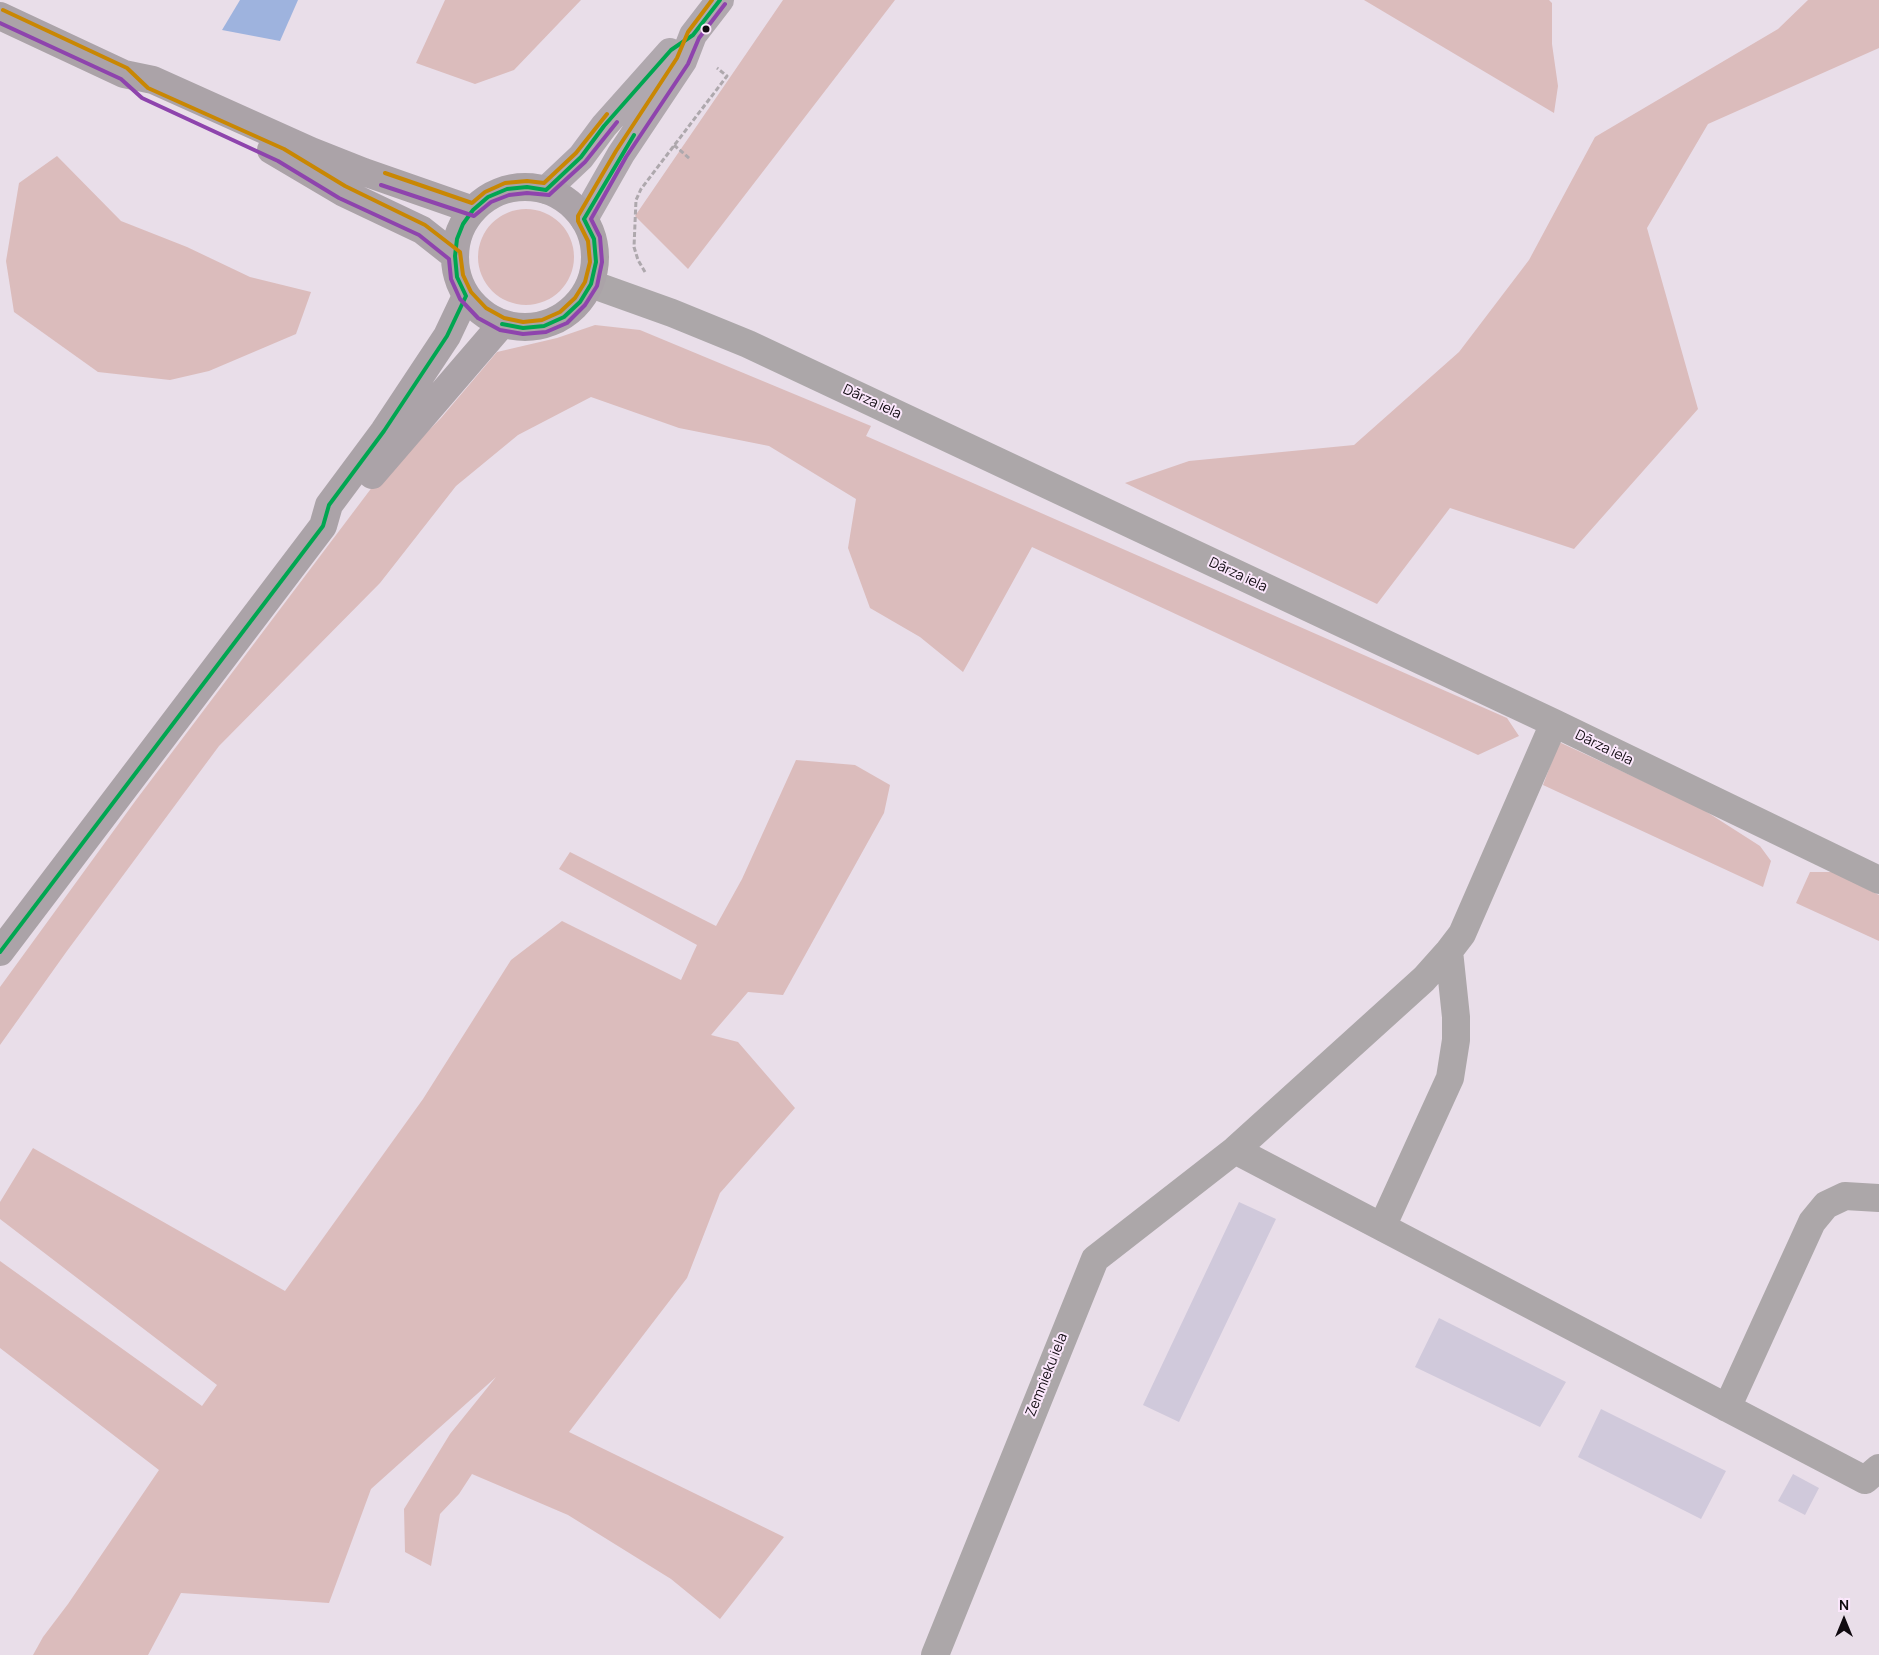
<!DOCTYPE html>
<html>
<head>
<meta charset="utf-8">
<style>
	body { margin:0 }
	#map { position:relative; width:1879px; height:1655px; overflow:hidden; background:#e9dee9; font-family:Manrope,sans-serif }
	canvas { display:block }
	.north { position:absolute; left:1819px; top:1595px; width:50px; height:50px; -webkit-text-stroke:4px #fbe7fc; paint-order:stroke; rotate:0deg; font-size:14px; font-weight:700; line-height:20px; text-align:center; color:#100a10 }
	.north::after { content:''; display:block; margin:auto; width:18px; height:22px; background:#100a10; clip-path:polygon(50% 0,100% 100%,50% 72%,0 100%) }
</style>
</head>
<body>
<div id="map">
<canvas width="1879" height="1655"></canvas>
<div class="north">N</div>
</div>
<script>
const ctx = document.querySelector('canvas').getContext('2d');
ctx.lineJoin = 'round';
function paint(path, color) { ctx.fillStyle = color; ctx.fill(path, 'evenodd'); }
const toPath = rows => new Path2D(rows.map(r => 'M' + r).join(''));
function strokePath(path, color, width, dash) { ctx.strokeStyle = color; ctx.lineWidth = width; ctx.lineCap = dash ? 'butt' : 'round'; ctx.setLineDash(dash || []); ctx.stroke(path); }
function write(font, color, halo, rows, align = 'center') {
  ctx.font = font + ' Manrope,sans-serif'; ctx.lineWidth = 4; ctx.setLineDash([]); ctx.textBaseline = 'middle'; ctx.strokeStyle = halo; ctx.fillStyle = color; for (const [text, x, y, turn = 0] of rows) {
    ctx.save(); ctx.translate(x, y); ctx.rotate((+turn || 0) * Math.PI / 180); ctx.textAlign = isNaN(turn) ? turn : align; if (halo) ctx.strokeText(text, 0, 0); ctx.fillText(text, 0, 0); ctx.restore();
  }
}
paint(toPath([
	[445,0,581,0,514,70,475,84,416,63],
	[783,0,895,0,688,269,635,216],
	[1364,0,1549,0,1552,3,1552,44,1558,86,1554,113],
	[1808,0,1879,0,1879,48,1708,124,1647,228,1698,409,1574,549,1450,508,1377,604,1125,483,1189,461,1354,445,1459,352,1529,260,1595,137,1778,29],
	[57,156,121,221,187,247,250,277,311,292,296,334,209,371,170,380,98,372,14,312,6,261,19,183],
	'478 257a48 48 0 1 1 96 0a48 48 0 1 1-96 0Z',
	[595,325,640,330,871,426,866,436,1507,718,1519,736,1478,755,1032,547,963,672,920,637,870,608,848,548,856,499,769,446,679,428,591,397,518,435,456,486,380,583,219,746,67,951,0,1045,0,987,136,800,373,486,441,418,497,352,557,338],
	[1559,742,1699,807,1760,846,1771,861,1763,887,1543,785],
	[796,760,855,765,890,785,884,813,783,995,748,992,711,1035,738,1042,795,1108,720,1193,687,1278,569,1432,784,1537,720,1619,671,1579,568,1515,472,1474,459,1494,440,1514,431,1566,405,1552,404,1509,450,1434,496,1377,371,1489,329,1603,181,1593,148,1655,33,1655,43,1637,68,1604,159,1470,0,1348,0,1261,202,1406,217,1385,0,1219,0,1202,33,1148,285,1291,423,1099,511,960,562,921,681,980,697,945,559,869,570,852,716,926,742,879],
	[1810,872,1833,872,1879,895,1879,941,1796,903]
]), '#dbbcbc');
paint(toPath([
	[240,0,298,0,280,41,222,30]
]), '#9eb3de');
paint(toPath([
	[1239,1202,1276,1219,1179,1422,1143,1405],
	[1439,1318,1566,1382,1540,1427,1415,1367],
	[1601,1409,1726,1471,1701,1519,1578,1457],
	[1793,1474,1819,1488,1805,1515,1778,1501]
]), '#d0c9db');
strokePath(toPath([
	[674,145,690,159],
	[645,272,638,260,634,247,636,200,641,189,727,76,717,68]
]), '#aea8ad', 3, [5, 2.5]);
strokePath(toPath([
	[591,284,672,313,748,344,1554,723,1879,880],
	[1235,1150,1865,1480,1879,1468],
	[1382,1227,1450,1078,1456,1040,1456,1017,1449,951],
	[1727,1408,1812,1222,1826,1205,1845,1196,1879,1198],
	[935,1655,1095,1259,1235,1150,1424,979,1449,951,1462,934,1554,723]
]), '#aca7a9', 28);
strokePath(toPath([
	[546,190,581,157,604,126,670,52],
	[584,219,621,154,683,61,693,35,720,0]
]), '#b0a8ae', 28);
strokePath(toPath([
	[0,16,124,74,153,80,311,151,364,172,473,210],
	[271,150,342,192,422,230,455,256],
	'455 257a70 70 0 1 1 140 0a70 70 0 1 1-140 0Z',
	[372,475,502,324],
	[0,952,323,526,329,505,384,431,447,336,466,296]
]), '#aba3a8', 28);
strokePath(toPath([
	[546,190,581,157,604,126,671,50,693,35,720,0],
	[584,219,634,135],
	[502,324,523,328,544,326,564,317,580,302,591,284,596,262,594,239,584,219],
	[0,952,323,526,329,505,384,431,447,336,466,296,457,277,455,256,457,239,463,224,473,210,488,197,507,189,527,187,546,190]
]), '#00a651', 4);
strokePath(toPath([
	[0,23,121,79,142,98,278,161,339,198,419,235,449,259,451,279,460,299,478,318,500,330,523,334,546,332,567,323,585,305,597,286,602,262,600,237,591,219,626,157,688,64,699,38,725,4],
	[381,185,474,216,491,202,509,195,527,193,549,195,585,162,617,122]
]), '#8e44ad', 4);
strokePath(toPath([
	[3,10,127,68,148,88,284,149,345,186,425,225,460,252,463,275,471,292,486,308,504,318,523,322,542,320,560,312,575,298,585,282,590,262,588,241,578,221,578,216,616,151,677,58,688,32,712,0],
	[385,173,472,203,485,192,505,183,527,181,544,183,576,153,607,114]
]), '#c98703', 4);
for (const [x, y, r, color] of [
	[706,29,4.5,"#100a10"]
]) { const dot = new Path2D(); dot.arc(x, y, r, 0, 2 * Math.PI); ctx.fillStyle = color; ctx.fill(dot); strokePath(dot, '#fbe7fc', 2); }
write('14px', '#100a10', '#fbe7fc', [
	["Dārza iela",872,402,25],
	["Dārza iela",1238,575,25],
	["Dārza iela",1604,748,26],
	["Zemnieku iela",1047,1375,-68]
]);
</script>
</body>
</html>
